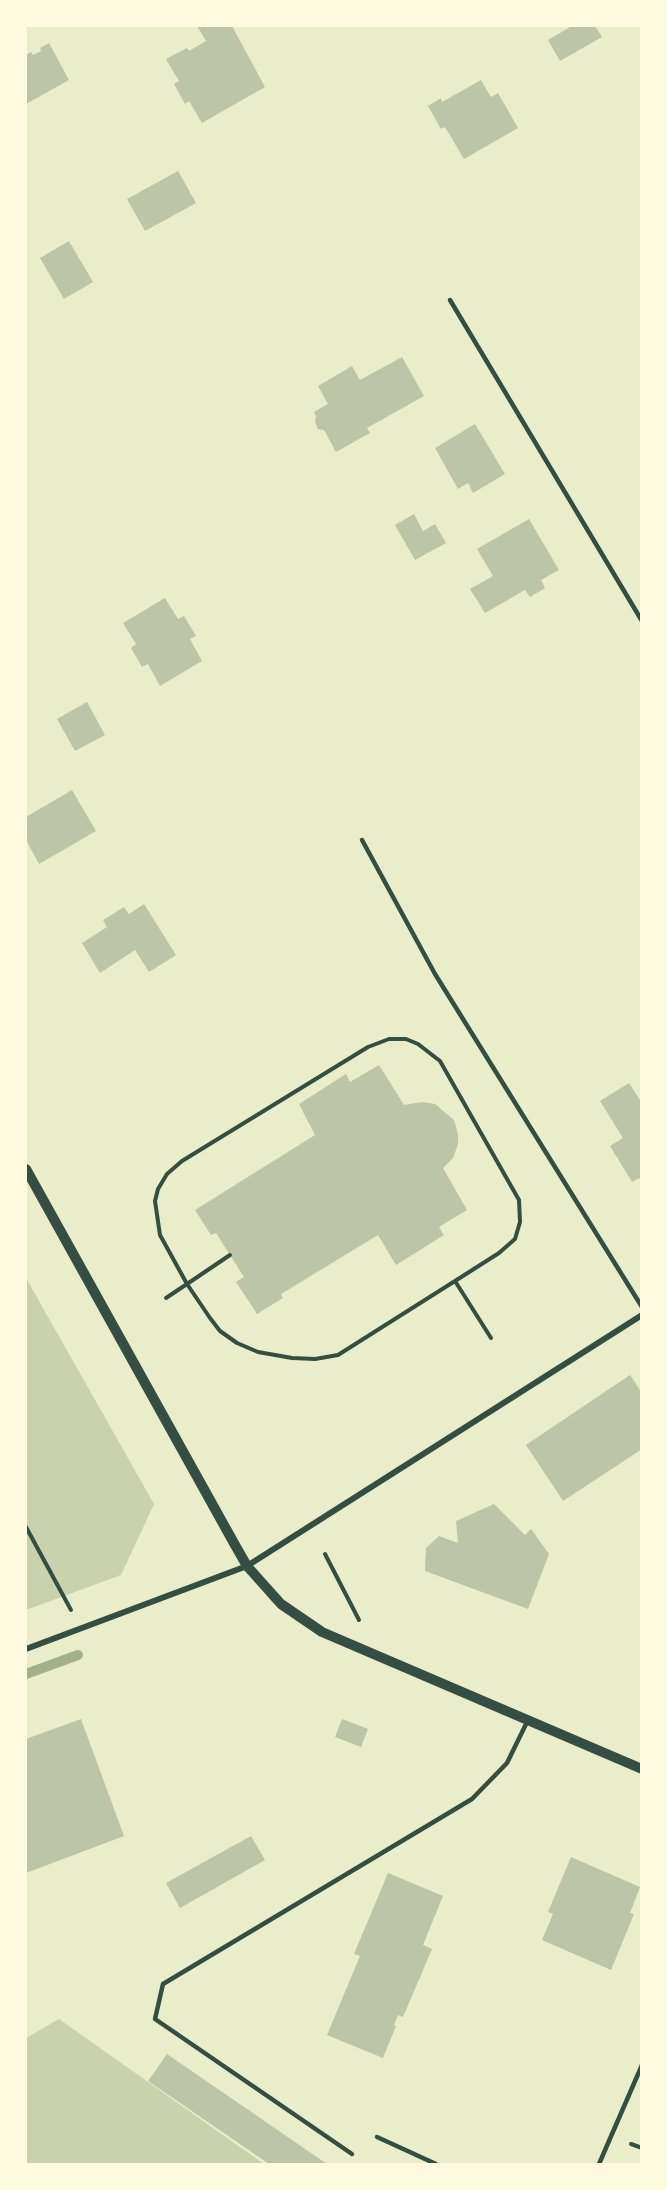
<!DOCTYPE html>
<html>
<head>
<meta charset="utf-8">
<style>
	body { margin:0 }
	#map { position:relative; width:667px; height:2190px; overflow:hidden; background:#e9edc9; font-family:Roboto,sans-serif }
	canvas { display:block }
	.frame { position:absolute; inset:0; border:27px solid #fefae0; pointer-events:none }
</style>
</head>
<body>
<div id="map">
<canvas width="667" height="2190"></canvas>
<div class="frame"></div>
</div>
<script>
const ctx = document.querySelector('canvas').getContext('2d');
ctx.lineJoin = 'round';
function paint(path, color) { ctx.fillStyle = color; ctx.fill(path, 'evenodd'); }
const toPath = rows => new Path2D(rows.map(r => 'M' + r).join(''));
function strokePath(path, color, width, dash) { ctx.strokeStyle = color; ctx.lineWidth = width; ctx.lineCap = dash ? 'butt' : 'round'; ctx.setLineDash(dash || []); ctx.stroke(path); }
paint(toPath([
	[26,1278,154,1504,121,1575,26,1610],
	[59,2019,264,2164,26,2164,26,2038]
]), '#cad2ad');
strokePath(toPath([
	[26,1674,78,1655]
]), '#a3b18a', 10);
paint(toPath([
	[197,26,232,26,265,87,202,123,189,101,185,104,174,84,179,81,166,59,187,48,189,51,206,41],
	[572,26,595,26,602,37,560,61,548,40],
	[49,43,69,80,26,104,26,55,31,52,33,55,41,51,40,48],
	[481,80,491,97,498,93,518,128,464,159,445,127,441,129,428,106,441,98,442,102],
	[178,171,196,203,145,231,127,199],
	[69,241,93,282,64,299,40,258],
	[402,357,424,396,367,428,370,433,336,452,324,430,318,429,315,422,316,416,314,412,328,404,318,386,352,366,360,380],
	[475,424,505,474,473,493,468,483,458,489,435,448],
	[414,514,423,531,435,524,446,543,415,560,395,525],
	[529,519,559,570,541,580,545,588,530,597,525,590,485,613,470,589,493,576,477,549],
	[165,598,178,619,184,616,196,636,190,639,202,661,160,686,148,664,142,667,131,648,136,644,123,623],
	[87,702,105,735,75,751,57,719],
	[72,790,96,831,39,864,26,840,26,817],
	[144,904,176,955,149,972,135,950,100,973,82,943,107,927,103,920,124,907,129,914],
	[379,1065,404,1105,422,1102,435,1104,454,1120,458,1134,458,1144,453,1158,443,1168,467,1210,439,1227,444,1235,396,1265,378,1235,281,1294,283,1298,257,1314,236,1282,244,1277,216,1233,211,1235,195,1210,315,1135,299,1104,346,1074,350,1082],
	[629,1083,642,1103,642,1182,639,1178,632,1182,610,1146,623,1138,600,1101],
	[630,1375,642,1393,642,1449,563,1501,526,1445],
	[494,1504,525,1535,531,1529,549,1554,528,1609,425,1571,426,1548,439,1536,458,1543,456,1521],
	[81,1719,124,1836,26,1873,26,1739],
	[342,1719,368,1729,361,1747,335,1737],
	[251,1836,265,1860,180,1908,166,1883],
	[571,1857,640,1887,630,1913,634,1914,611,1970,542,1940,553,1914,548,1912],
	[388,1873,443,1896,423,1945,432,1949,403,2017,398,2015,394,2025,396,2026,383,2058,327,2035,360,1956,354,1954],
	[167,2054,327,2164,269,2164,148,2081]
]), '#bcc5a7');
strokePath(toPath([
	[230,1255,187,1284,160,1235,155,1201,158,1189,167,1174,182,1161,368,1047,389,1039,406,1039,418,1044,440,1061,519,1200,520,1222,515,1239,499,1253,455,1281],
	[166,1298,187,1284,210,1318,220,1331,237,1343,258,1352,292,1358,315,1359,338,1355,455,1281,491,1338],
	[26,1527,71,1610],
	[325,1554,359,1620],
	[631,2144,642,2148]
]), '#344e41', 4);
strokePath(toPath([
	[450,300,642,621],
	[362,840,435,974,642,1307],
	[377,2137,436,2164],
	[352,2154,155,2019,163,1984,472,1799,507,1763,528,1720],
	[599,2164,642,2065]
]), '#344e41', 4.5);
strokePath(toPath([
	[26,1649,247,1566,642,1315]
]), '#344e41', 6);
strokePath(toPath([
	[26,1169,235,1545,247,1566,281,1604,322,1632,642,1769]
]), '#344e41', 10);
</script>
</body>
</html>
